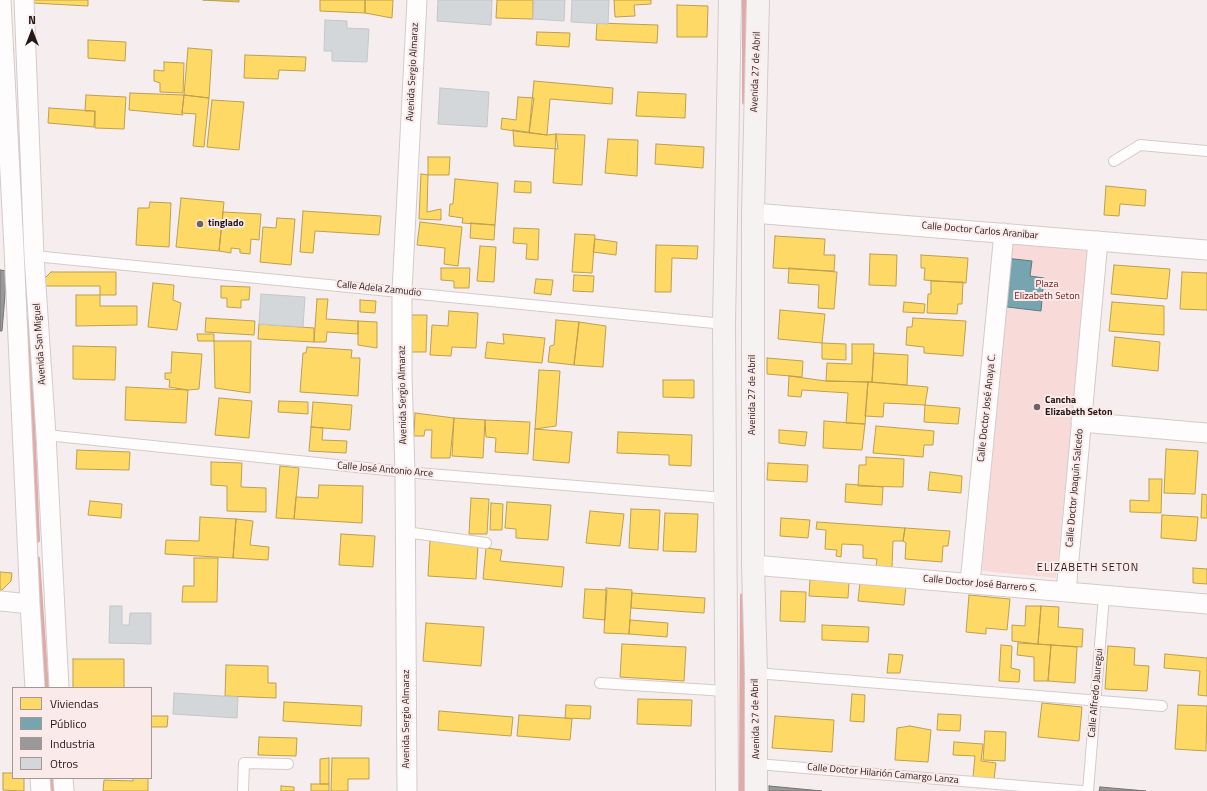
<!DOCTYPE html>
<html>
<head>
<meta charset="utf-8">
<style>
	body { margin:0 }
	#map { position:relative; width:1207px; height:791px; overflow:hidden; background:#f6eeee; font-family:"Titillium Web",sans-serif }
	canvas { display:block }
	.legend { position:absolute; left:12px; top:687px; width:140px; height:92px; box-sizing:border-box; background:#faebea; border:1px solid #a59796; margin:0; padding:5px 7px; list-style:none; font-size:12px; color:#251817 }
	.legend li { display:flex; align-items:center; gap:8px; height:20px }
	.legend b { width:20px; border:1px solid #a59796 }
	.north { position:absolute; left:12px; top:12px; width:40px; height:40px; -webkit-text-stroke:3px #faebea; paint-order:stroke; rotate:0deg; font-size:11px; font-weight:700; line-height:16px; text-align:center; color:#251817 }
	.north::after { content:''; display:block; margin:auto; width:14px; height:18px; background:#251817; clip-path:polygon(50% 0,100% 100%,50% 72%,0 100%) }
</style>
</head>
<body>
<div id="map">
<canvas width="1207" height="791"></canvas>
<ul class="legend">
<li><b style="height:11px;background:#ffd966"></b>Viviendas</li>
<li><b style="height:11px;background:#76a5af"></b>Público</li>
<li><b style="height:11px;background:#999"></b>Industria</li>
<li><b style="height:11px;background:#d4d7d9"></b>Otros</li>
</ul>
<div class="north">N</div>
</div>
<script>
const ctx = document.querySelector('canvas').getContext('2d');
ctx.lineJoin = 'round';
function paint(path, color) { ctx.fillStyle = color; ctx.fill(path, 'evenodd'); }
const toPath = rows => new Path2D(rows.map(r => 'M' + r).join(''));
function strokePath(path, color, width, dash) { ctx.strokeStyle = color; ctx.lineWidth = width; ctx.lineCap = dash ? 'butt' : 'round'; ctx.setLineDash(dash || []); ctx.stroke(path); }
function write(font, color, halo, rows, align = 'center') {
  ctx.font = font + ' "Titillium Web",sans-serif'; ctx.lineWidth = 4; ctx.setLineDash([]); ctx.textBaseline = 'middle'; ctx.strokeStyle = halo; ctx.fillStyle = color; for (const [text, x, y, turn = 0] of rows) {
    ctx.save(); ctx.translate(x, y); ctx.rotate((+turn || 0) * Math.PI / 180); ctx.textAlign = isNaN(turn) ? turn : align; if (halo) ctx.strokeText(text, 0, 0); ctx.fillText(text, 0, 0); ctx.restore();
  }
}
paint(toPath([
	[1012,244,1089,251,1056,578,982,571]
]), '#f8dbd9');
const homes = toPath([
	[34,0,88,0,88,6,33,3,34,0],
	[203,0,239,0,239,2,203,0],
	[320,0,365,0,365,13,320,11,320,0],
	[365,0,393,0,392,18,365,13,365,0],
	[497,0,533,0,533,19,496,18,497,0],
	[614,0,651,0,651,4,634,5,635,16,615,17,614,0],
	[677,5,708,6,707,37,677,37,677,5],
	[597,23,658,25,657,43,596,40,597,23],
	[537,32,570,33,569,47,536,45,537,32],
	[88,40,126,42,125,61,88,58,88,40],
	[188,48,212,50,209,98,184,95,188,48],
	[245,55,306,57,305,71,279,70,278,79,244,78,245,55],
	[164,62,184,63,183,93,160,92,160,83,154,81,154,70,164,71,164,62],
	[534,81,613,88,612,104,550,99,547,135,529,133,534,81],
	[638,92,686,94,685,118,636,116,638,92],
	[130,93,184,95,182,113,183,115,129,110,130,93],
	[86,95,126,97,124,129,95,128,95,111,85,111,86,95],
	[184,95,209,98,204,147,193,146,196,114,182,113,184,95],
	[518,97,534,98,529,133,501,129,502,118,516,120,518,97],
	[212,100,244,102,239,150,207,147,212,100],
	[49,108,95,111,94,127,48,123,49,108],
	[513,130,547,135,556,134,558,149,514,146,513,130],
	[556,134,585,135,582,185,553,183,556,134],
	[608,139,638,140,637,176,605,173,608,139],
	[656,144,704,147,703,168,655,164,656,144],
	[428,157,450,157,449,175,428,175,428,157],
	[421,174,428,175,427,212,441,209,441,220,419,219,421,174],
	[455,179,498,183,495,225,462,223,463,218,449,216,450,204,453,204,455,179],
	[515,181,531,182,531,193,514,192,515,181],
	[1106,186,1146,190,1145,206,1120,204,1119,216,1104,215,1106,186],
	[181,198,224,202,219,251,176,247,181,198],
	[150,202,171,203,169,247,136,245,138,208,149,208,150,202],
	[303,211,381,216,379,235,315,231,313,253,300,252,303,211],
	[223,212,261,214,259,240,251,239,250,254,240,253,240,249,231,248,231,253,219,251,223,212],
	[277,218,295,219,291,265,260,262,263,227,276,228,277,218],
	[420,222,462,227,458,266,444,264,445,248,417,245,420,222],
	[471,223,495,225,494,240,470,238,471,223],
	[514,228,539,229,538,260,526,259,527,244,513,243,514,228],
	[575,234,595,235,592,273,572,272,575,234],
	[775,236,825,239,824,255,835,255,834,271,773,268,775,236],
	[595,239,617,242,616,255,593,252,595,239],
	[656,245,698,246,697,259,672,258,671,292,655,292,656,245],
	[480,246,496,247,494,282,477,281,480,246],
	[870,254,897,255,896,286,869,285,870,254],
	[921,255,968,258,966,283,924,280,925,268,921,268,921,255],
	[1114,265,1170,269,1167,299,1111,294,1114,265],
	[441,268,470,268,469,288,454,288,454,281,441,280,441,268],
	[789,268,837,272,834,309,818,308,819,285,788,283,789,268],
	[51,272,116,272,116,295,100,295,100,286,45,286,44,279,51,272],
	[1182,272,1207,273,1207,310,1180,309,1182,272],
	[574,275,594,276,593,292,573,291,574,275],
	[536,279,553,280,551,295,534,293,536,279],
	[931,281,963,282,962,304,958,304,957,314,927,313,928,294,931,294,931,281],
	[153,283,174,285,173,300,181,303,177,330,148,327,153,283],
	[221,286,250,287,249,300,241,300,241,308,227,307,227,298,221,298,221,286],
	[76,295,100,295,100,306,137,306,137,325,76,326,76,295],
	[317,299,328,299,326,319,358,321,358,334,327,332,326,342,314,342,317,299],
	[360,300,376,301,375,313,360,312,360,300],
	[904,302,925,304,924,313,903,312,904,302],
	[1112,302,1164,306,1164,335,1109,331,1112,302],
	[780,310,825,314,822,343,778,339,780,310],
	[449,311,478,313,476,348,452,347,451,356,430,355,432,325,448,326,449,311],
	[412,315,427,315,426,352,410,352,412,315],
	[206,318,255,321,254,335,205,332,206,318],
	[913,318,966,321,963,356,924,353,924,347,906,345,907,327,912,327,913,318],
	[556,320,579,322,574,365,548,362,550,346,554,345,556,320],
	[358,321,377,322,377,348,358,345,358,321],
	[579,322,606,326,603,367,574,365,579,322],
	[259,324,314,328,314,342,258,339,259,324],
	[197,334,214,334,214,341,198,341,197,334],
	[503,334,545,338,542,363,485,358,487,342,504,344,503,334],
	[1115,337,1160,342,1158,371,1112,366,1115,337],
	[214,341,251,341,250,393,215,388,214,341],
	[822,343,846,344,846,360,822,359,822,343],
	[852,344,874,344,872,382,826,381,827,363,852,364,852,344],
	[73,346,116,347,115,380,73,379,73,346],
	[307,347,352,350,351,358,360,358,358,396,300,392,303,353,306,353,307,347],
	[172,352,202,354,199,389,188,390,169,387,170,380,165,379,165,373,171,373,172,352],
	[874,353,908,355,907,385,872,382,874,353],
	[767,358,803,361,802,377,767,374,767,358],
	[539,370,560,371,556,426,535,429,539,370],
	[789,376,826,381,868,382,865,424,846,423,848,393,802,390,801,397,788,396,789,376],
	[663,380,694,380,694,398,663,397,663,380],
	[868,382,928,387,925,405,884,403,883,417,865,416,868,382],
	[126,387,188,390,186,423,125,420,126,387],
	[219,398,252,401,249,438,215,435,219,398],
	[279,401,308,402,308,414,278,412,279,401],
	[313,402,352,405,350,430,311,427,313,402],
	[925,405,960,408,958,424,924,422,925,405],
	[415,413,454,418,450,458,431,458,432,430,425,430,424,436,414,436,415,413],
	[454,418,485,420,483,458,452,456,454,418],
	[485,420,530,422,528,454,495,452,496,438,486,437,485,420],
	[824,421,865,424,862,450,823,448,824,421],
	[876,426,934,431,933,445,924,445,923,457,873,453,876,426],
	[311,427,323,428,322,440,347,441,346,453,309,451,311,427],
	[535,429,572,432,569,463,533,460,535,429],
	[779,430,807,432,805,446,779,443,779,430],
	[618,432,692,435,691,466,669,465,669,455,617,453,618,432],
	[1166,449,1198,451,1195,494,1164,493,1166,449],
	[77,450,130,452,129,470,76,469,77,450],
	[866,457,904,459,903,487,858,486,859,465,866,465,866,457],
	[211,462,242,463,241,487,266,488,266,512,227,511,227,486,211,485,211,462],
	[768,463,808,465,807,482,767,480,768,463],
	[280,466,299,468,294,519,276,518,280,466],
	[930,472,962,476,961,493,928,490,930,472],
	[1149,479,1162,479,1161,513,1130,512,1130,500,1149,501,1149,479],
	[846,484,883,487,882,505,845,502,846,484],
	[319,485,363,486,362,523,294,519,296,497,318,498,319,485],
	[1202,494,1207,495,1207,518,1201,518,1202,494],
	[471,498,489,499,487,534,469,534,471,498],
	[90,501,122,504,121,518,88,515,90,501],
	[507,502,551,505,548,540,516,538,516,529,505,528,507,502],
	[491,503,503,504,502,530,490,530,491,503],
	[631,509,660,510,658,550,629,548,631,509],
	[590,511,624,514,620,546,586,543,590,511],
	[665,513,698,514,696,552,663,551,665,513],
	[1162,515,1198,517,1196,541,1161,538,1162,515],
	[200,517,236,519,233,558,165,554,166,540,199,541,200,517],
	[781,518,810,520,808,538,780,536,781,518],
	[236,519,253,521,250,545,269,547,268,560,233,558,236,519],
	[817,522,905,528,903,541,893,541,892,567,876,566,877,559,863,558,863,545,842,544,841,557,836,556,837,550,825,549,826,530,816,529,817,522],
	[905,528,950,531,948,546,943,546,942,562,905,559,906,543,903,541,905,528],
	[341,534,375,536,373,567,339,565,341,534],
	[430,541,478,544,476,579,428,576,430,541],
	[486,548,502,550,500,561,564,567,562,587,483,579,486,548],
	[194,558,218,558,217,602,182,602,183,586,194,586,194,558],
	[1193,568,1207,569,1207,584,1193,583,1193,568],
	[0,572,12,573,11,581,2,590,0,590,0,572],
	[810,580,849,582,848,598,809,596,810,580],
	[860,582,906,586,904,605,858,601,860,582],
	[606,588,632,590,629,634,604,633,606,588],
	[585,589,607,590,605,620,583,618,585,589],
	[781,591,806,592,805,622,780,621,781,591],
	[632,593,705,598,704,613,631,608,632,593],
	[969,595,1010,599,1007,630,986,628,986,634,966,632,969,595],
	[1026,606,1041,606,1038,644,1012,641,1012,625,1025,626,1026,606],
	[1041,606,1059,607,1058,627,1083,629,1082,647,1038,644,1041,606],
	[630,620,668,623,667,637,629,634,630,620],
	[426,623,484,627,481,666,423,661,426,623],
	[822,625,869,627,868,642,822,640,822,625],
	[1018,643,1051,645,1048,681,1034,681,1034,657,1017,655,1018,643],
	[622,644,686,647,684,681,620,677,622,644],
	[1001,645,1012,646,1011,668,1020,670,1019,682,999,681,1001,645],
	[1051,645,1077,647,1075,683,1048,681,1051,645],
	[1108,646,1135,648,1134,665,1149,666,1147,691,1105,689,1108,646],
	[889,654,903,655,900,673,887,673,889,654],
	[1165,654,1207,658,1207,696,1198,695,1200,671,1164,668,1165,654],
	[73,659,124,659,124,688,73,688,73,659],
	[226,665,268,666,268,683,276,683,276,698,225,696,226,665],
	[852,694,865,695,864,722,850,721,852,694],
	[638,699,692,700,691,726,637,724,638,699],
	[284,702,362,706,361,726,283,721,284,702],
	[1042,703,1082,707,1079,741,1038,737,1042,703],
	[566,705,591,706,590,719,565,718,566,705],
	[1178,705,1207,706,1206,751,1175,749,1178,705],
	[439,711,513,717,511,736,438,730,439,711],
	[938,714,961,715,960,731,937,730,938,714],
	[519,715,565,718,572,719,570,740,517,736,519,715],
	[151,716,168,716,167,727,151,727,151,716],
	[775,716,834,720,832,752,772,748,775,716],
	[910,726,931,730,928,762,895,760,897,728,910,726],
	[985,731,1006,732,1005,761,983,760,985,731],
	[259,737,297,738,296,756,258,755,259,737],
	[954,742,983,744,981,761,996,763,994,779,973,777,975,756,953,755,954,742],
	[329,758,329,784,320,784,320,759,329,758],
	[332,758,369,758,369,779,348,779,348,791,331,791,332,758],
	[3,773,13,773,13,778,24,778,24,791,3,790,3,773],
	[133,778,148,778,148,791,103,791,104,780,133,781,133,778],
	[311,784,329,784,329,791,311,791,311,784],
	[281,786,294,787,294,791,281,791,281,786]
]);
paint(homes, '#ffd966');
strokePath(homes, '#be9f4e', 1);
const public = toPath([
	[1005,258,1032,261,1030,276,1044,278,1041,311,999,306,1005,258]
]);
paint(public, '#76a5af');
strokePath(public, '#5e7b81', 1);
const industry = toPath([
	[0,270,7,271,2,331,0,331,0,270],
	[769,786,822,791,769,791,769,786],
	[1100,787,1146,791,1099,791,1100,787]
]);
paint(industry, '#999');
strokePath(industry, '#767272', 1);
strokePath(toPath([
	[745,102,745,0],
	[26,275,37,540],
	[37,559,46,688],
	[52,778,52,791],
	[742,791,743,596]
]), '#dfaaa7', 6);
const building = toPath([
	[438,0,492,0,491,25,437,21,438,0],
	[534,0,565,0,564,21,533,19,534,0],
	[572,0,609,0,608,24,571,22,572,0],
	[325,20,347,21,347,28,369,29,367,62,332,61,332,51,324,51,325,20],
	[440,88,489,92,487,127,438,124,440,88],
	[261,294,305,297,303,327,259,324,261,294],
	[110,606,122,606,122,625,129,625,130,613,151,613,151,644,109,643,110,606],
	[174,693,238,697,237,718,173,714,174,693]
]);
paint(building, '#d4d7d9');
strokePath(building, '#c3c7c9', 1);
const lane = toPath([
	[1114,161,1140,145,1207,151],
	[34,256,724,324],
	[46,435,405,472,724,498],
	[405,532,486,543],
	[756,673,1162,706],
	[600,683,726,691],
	[757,764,1082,791],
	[243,791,244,763,288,764],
	[1088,791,1104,596]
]);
const street = toPath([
	[1,0,14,249,30,604,35,688],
	[24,0,34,256,46,435,59,688],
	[753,213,1207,250],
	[1081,422,1207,433],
	[753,565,1207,604],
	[970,583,1004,233],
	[1066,592,1098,241],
	[0,601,30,604],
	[40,778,41,791],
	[63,778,64,791],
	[407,791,405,472,402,374,402,291,417,0]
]);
const secondary = toPath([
	[727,791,724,324,730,0],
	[756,791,756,673,753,565,753,213,758,0]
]);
strokePath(lane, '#d5caca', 12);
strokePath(street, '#d5caca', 21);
strokePath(secondary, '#d5caca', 24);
strokePath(lane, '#fefcfc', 10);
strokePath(street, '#fefcfc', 19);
strokePath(secondary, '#f7f2f2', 22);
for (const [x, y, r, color] of [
	[200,224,4,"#6e6362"],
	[1037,407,4,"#6e6362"]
]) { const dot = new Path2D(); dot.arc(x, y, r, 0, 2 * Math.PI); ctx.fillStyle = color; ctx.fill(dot); strokePath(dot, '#faebea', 1.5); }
write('10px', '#251817', '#faebea', [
	["Avenida Sergio Almaraz",413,72,-87],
	["Avenida 27 de Abril",756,72,-88],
	["Calle Doctor Carlos Aranibar",980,231,5],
	["Calle Adela Zamudio",379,289,6],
	["Avenida San Miguel",40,344,-94],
	["Avenida Sergio Almaraz",403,395,-91],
	["Avenida 27 de Abril",753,395,-90],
	["Calle Doctor José Anaya C.",987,408,-84],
	["Calle José Antonio Arce",385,470,5],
	["Calle Doctor Joaquín Salcedo",1075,488,-85],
	["Calle Doctor José Barrero S.",980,584,5],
	["Calle Alfredo Jauregui",1096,693,-85],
	["Avenida Sergio Almaraz",407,719,-90],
	["Avenida 27 de Abril",756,719,-91],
	["Calle Doctor Hilarión Camargo Lanza",883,774,5]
]);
write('bold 10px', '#251817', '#faebea', [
	["tinglado",208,224],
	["Cancha",1045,401],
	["Elizabeth Seton",1045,413]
], 'left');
write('10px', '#762123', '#faebea', [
	["Plaza",1047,285],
	["Elizabeth Seton",1047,297]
]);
ctx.letterSpacing = '1px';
write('11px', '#251817', '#faebea', [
	["ELIZABETH SETON",1088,568]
]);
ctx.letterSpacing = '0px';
</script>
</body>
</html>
